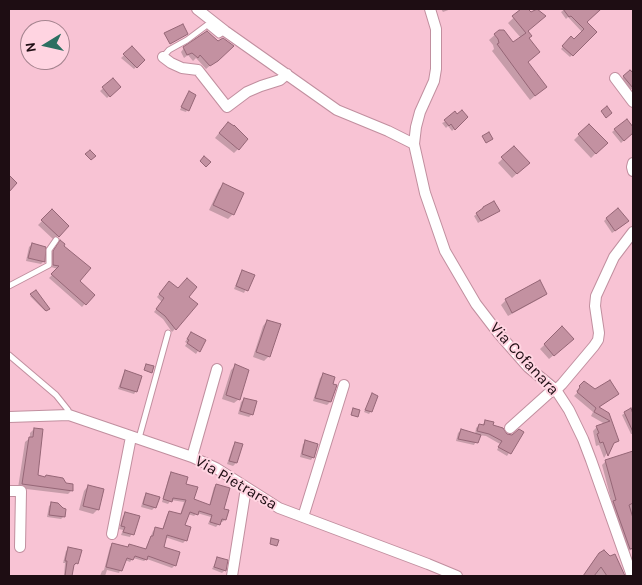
<!DOCTYPE html>
<html>
<head>
<meta charset="utf-8">
<style>
	body { margin:0 }
	#map { position:relative; width:642px; height:585px; overflow:hidden; background:#f8c3d4; font-family:Karla,sans-serif }
	canvas { display:block }
	.frame { position:absolute; inset:0; border:10px solid #1e0d13; pointer-events:none }
	.north { position:absolute; left:20px; top:20px; width:50px; height:50px; box-sizing:border-box; background:#ffd4e1; border:1px solid #a5848f; border-radius:50%; rotate:261deg; font-size:14px; font-weight:700; line-height:20px; text-align:center; color:#1e0d13 }
	.north::after { content:''; display:block; margin:auto; width:18px; height:22px; background:#2c6f61; clip-path:polygon(50% 0,100% 100%,50% 72%,0 100%) }
</style>
</head>
<body>
<div id="map">
<canvas width="642" height="585"></canvas>
<div class="frame"></div>
<div class="north">N</div>
</div>
<script>
const ctx = document.querySelector('canvas').getContext('2d');
ctx.lineJoin = 'round';
function paint(path, color) { ctx.fillStyle = color; ctx.fill(path, 'evenodd'); }
const toPath = rows => new Path2D(rows.map(r => 'M' + r).join(''));
function strokePath(path, color, width, dash) { ctx.strokeStyle = color; ctx.lineWidth = width; ctx.lineCap = dash ? 'butt' : 'round'; ctx.setLineDash(dash || []); ctx.stroke(path); }
function write(font, color, halo, rows, align = 'center') {
  ctx.font = font + ' Karla,sans-serif'; ctx.lineWidth = 4; ctx.setLineDash([]); ctx.textBaseline = 'middle'; ctx.strokeStyle = halo; ctx.fillStyle = color; for (const [text, x, y, turn = 0] of rows) {
    ctx.save(); ctx.translate(x, y); ctx.rotate((+turn || 0) * Math.PI / 180); ctx.textAlign = isNaN(turn) ? turn : align; if (halo) ctx.strokeText(text, 0, 0); ctx.fillText(text, 0, 0); ctx.restore();
  }
}
paint(toPath([
	[441,9,451,9,443,12],
	[523,9,526,9,530,14,536,9,544,16,527,31,528,38,539,52,527,62,546,87,530,100,492,51,494,49,493,45,489,40,499,31,513,44,521,38,508,23],
	[565,9,602,9,586,22,595,32,570,57,561,49,571,38,574,40,582,32,568,17,566,19,561,12],
	[218,43,229,49,206,69,196,58,193,61,188,55,184,58,181,52,184,48],
	[132,48,143,60,134,69,121,58],
	[633,69,633,88,630,90,621,79],
	[113,80,119,87,107,98,100,91],
	[187,95,194,95,186,112,180,110],
	[457,116,466,117,452,131,448,126,446,128,442,123],
	[627,120,633,129,633,132,621,143,612,132],
	[589,125,606,143,591,158,574,140],
	[223,128,238,149,234,153,215,138],
	[514,148,528,163,512,178,498,163],
	[224,185,242,194,233,214,228,219,209,210,219,189],
	[52,211,67,226,54,240,38,225],
	[498,211,478,223,474,216,477,214],
	[607,218,625,224,612,233,604,221],
	[32,244,45,248,43,262,41,264,26,261,29,247],
	[58,244,62,246,79,281,93,295,82,307,49,278,58,269,51,267,51,255],
	[243,271,253,275,244,293,234,289,240,274],
	[166,285,187,297,175,329,172,332,163,319,154,312,162,302,157,297],
	[36,291,48,309,45,311,30,296],
	[546,294,541,298,508,316,501,305,506,300],
	[267,321,269,356,264,361,253,357,263,326],
	[562,328,568,343,549,359,540,349],
	[191,333,204,341,196,354,185,346,187,343,185,342],
	[236,365,239,399,234,403,222,399,231,370],
	[125,372,136,391,134,394,118,389,123,375],
	[323,375,330,402,327,405,313,401,320,378],
	[585,383,595,391,618,394,598,408,608,414,617,441,612,445,604,458,599,445,596,446,593,431,597,427,605,424,591,416,593,412,574,396,578,392,576,391],
	[372,395,371,411,369,414,364,412],
	[244,399,252,414,249,417,238,414,241,402],
	[630,410,633,416,633,434,631,434,622,415],
	[485,421,507,436,512,436,522,433,507,456,497,450,500,444,486,436,479,435,474,445,456,441,458,433,461,430,475,435,476,428,479,425,482,426],
	[34,429,36,476,71,491,68,494,18,488,25,442,30,438,30,433],
	[306,442,313,457,311,460,300,457,303,444],
	[235,444,241,445,236,463,233,466,227,464,233,446],
	[633,452,633,549,626,552,610,506,612,503,602,465,606,461],
	[171,474,184,484,193,500,209,506,214,487,217,485,225,520,222,522,220,522,216,527,208,524,211,517,197,513,194,516,188,514,184,526,186,540,183,543,165,537,162,548,175,565,172,568,147,559,144,561,133,558,130,562,125,560,119,573,107,570,105,576,100,576,102,571,104,570,110,547,113,544,127,548,130,545,145,550,153,531,156,528,162,530,167,515,169,512,180,515,184,502,171,500,168,504,162,502,169,476],
	[88,486,98,509,93,514,79,510,84,491],
	[146,494,155,507,152,510,141,507,144,497],
	[52,503,64,516,61,519,47,517,49,506],
	[126,513,134,529,130,537,121,535,123,530,119,529,123,516],
	[69,548,77,563,75,565,73,565,71,576,64,576,65,563,63,563,66,551],
	[614,555,623,576,583,576,596,557,609,558],
	[218,558,225,570,222,573,212,569]
]), '#0003');
const building = toPath([
	[521,9,528,9,531,12,537,9,546,16,528,31,532,36,529,38,540,52,528,62,547,87,535,96,497,44,499,43,498,39,494,34,499,30,504,30,513,42,526,33,512,16,521,9],
	[563,9,601,9,587,22,597,32,573,56,562,46,571,36,574,39,584,29,571,16,569,17,563,9],
	[183,24,188,34,170,44,164,33,183,24],
	[207,31,218,41,223,38,234,46,218,61,210,66,200,55,198,58,192,53,187,55,183,47,207,31],
	[132,46,145,60,137,68,123,54,132,46],
	[630,70,633,73,633,88,623,76,630,70],
	[113,78,121,87,110,97,102,87,113,78],
	[189,91,196,95,189,111,181,107,189,91],
	[607,106,612,113,606,118,601,111,607,106],
	[462,110,468,117,455,130,451,124,449,126,444,120,455,111,457,114,462,110],
	[627,119,633,127,633,133,624,141,614,129,627,119],
	[228,122,234,126,234,125,248,139,239,150,219,133,228,122],
	[589,124,608,143,596,154,578,134,589,124],
	[489,132,493,139,486,143,482,136,489,132],
	[514,146,530,163,517,174,501,157,514,146],
	[90,150,96,156,91,160,85,154,90,150],
	[204,156,211,162,206,167,200,161,204,156],
	[9,175,17,183,9,192,9,175],
	[223,183,244,193,234,215,213,205,223,183],
	[494,201,500,211,481,221,476,213,483,208,483,207,494,201],
	[618,208,629,221,615,231,606,218,618,208],
	[52,209,69,226,59,237,41,220,52,209],
	[60,240,65,244,64,246,91,268,80,281,95,295,86,305,51,274,59,266,53,265,53,251,60,240],
	[32,243,46,247,45,262,28,258,32,243],
	[242,270,255,275,248,291,236,286,242,270],
	[187,278,197,287,189,297,198,304,176,330,165,316,156,309,164,298,159,294,169,281,178,288,187,278],
	[540,280,547,294,512,313,505,299,540,280],
	[36,290,50,309,46,311,30,294,36,290],
	[267,320,281,324,270,357,256,352,267,320],
	[562,326,574,339,554,356,544,344,562,326],
	[191,332,206,340,200,352,187,343,189,340,187,339,191,332],
	[146,364,154,366,152,373,144,370,146,364],
	[235,364,249,370,240,400,226,395,235,364],
	[125,370,142,376,137,392,120,387,125,370],
	[323,373,335,377,333,384,337,385,331,402,315,398,323,373],
	[610,380,619,394,599,407,609,413,619,441,614,443,608,456,603,442,600,443,597,434,599,433,596,426,610,421,594,412,596,408,577,392,580,387,579,386,584,381,595,389,610,380],
	[372,393,378,396,372,412,365,410,372,393],
	[244,398,257,401,253,415,240,411,244,398],
	[353,408,360,410,358,417,351,415,353,408],
	[631,408,633,414,633,432,624,412,631,408],
	[485,420,494,422,493,425,503,428,507,434,512,435,519,429,524,432,511,454,498,447,502,441,489,434,477,431,479,424,484,425,485,420],
	[34,428,43,429,38,475,45,477,46,475,63,478,66,483,73,484,73,491,22,484,29,437,33,437,34,428],
	[461,429,481,435,478,443,458,439,461,429],
	[305,440,318,444,314,458,302,454,305,440],
	[235,442,243,444,237,463,229,461,235,442],
	[633,451,633,503,629,505,633,518,633,548,630,549,613,501,616,500,605,460,633,451],
	[171,472,188,477,186,484,198,487,194,499,210,505,216,484,230,488,224,509,229,510,226,520,222,519,220,525,210,522,212,515,199,511,198,515,190,512,185,525,191,527,187,541,167,535,164,547,180,552,176,566,148,556,147,560,135,556,133,560,127,558,122,571,106,567,112,543,128,547,129,544,146,549,151,536,153,536,155,527,163,529,169,511,181,514,186,500,173,498,172,502,163,499,171,472],
	[88,485,104,489,99,510,83,506,88,485],
	[146,493,160,497,156,508,143,504,146,493],
	[51,502,58,503,63,508,66,509,65,517,49,515,51,502],
	[125,512,140,516,134,535,123,532,125,527,121,526,125,512],
	[271,538,279,540,277,546,270,544,271,538],
	[68,547,82,550,78,564,76,563,74,565,72,576,65,576,67,561,65,561,68,547],
	[604,550,610,556,615,554,625,576,607,576,601,567,594,576,583,576,599,553,604,550],
	[217,557,228,560,226,571,214,567,217,557]
]);
paint(building, '#c391a1');
strokePath(building, '#956676', 1);
const lane = toPath([
	[163,57,169,50,187,40,207,25,219,35,225,31],
	[9,286,49,265,49,250,56,240],
	[9,355,56,395,68,410,69,415],
	[139,438,168,333]
]);
const street = toPath([
	[197,9,225,31,337,110,388,131,414,144],
	[430,9,436,29,436,69,434,81,420,112,416,127,414,144,425,193,445,251,476,304,499,334,528,367,556,390,569,410,583,439,591,460,632,576],
	[163,57,171,63,182,68,198,70,227,107,247,92,261,86,280,80,287,74],
	[615,78,633,102],
	[633,163,632,167,633,171],
	[9,417,69,415,192,457,216,468,279,508,428,564,457,576],
	[510,428,549,393,556,390,562,384,594,346,598,340,599,333,595,306,596,296,614,257,633,232],
	[192,457,217,369],
	[9,491,21,491,20,547],
	[303,517,344,385],
	[112,534,131,437],
	[232,576,246,488]
]);
strokePath(lane, '#c18f9f', 7);
strokePath(street, '#c18f9f', 12);
strokePath(lane, '#fff', 5);
strokePath(street, '#fff', 10);
write('16px', '#1e0d13', '#ffd4e1', [
	["Via Cofanara",524,359,47],
	["Via Pietrarsa",236,483,30]
]);
</script>
</body>
</html>
